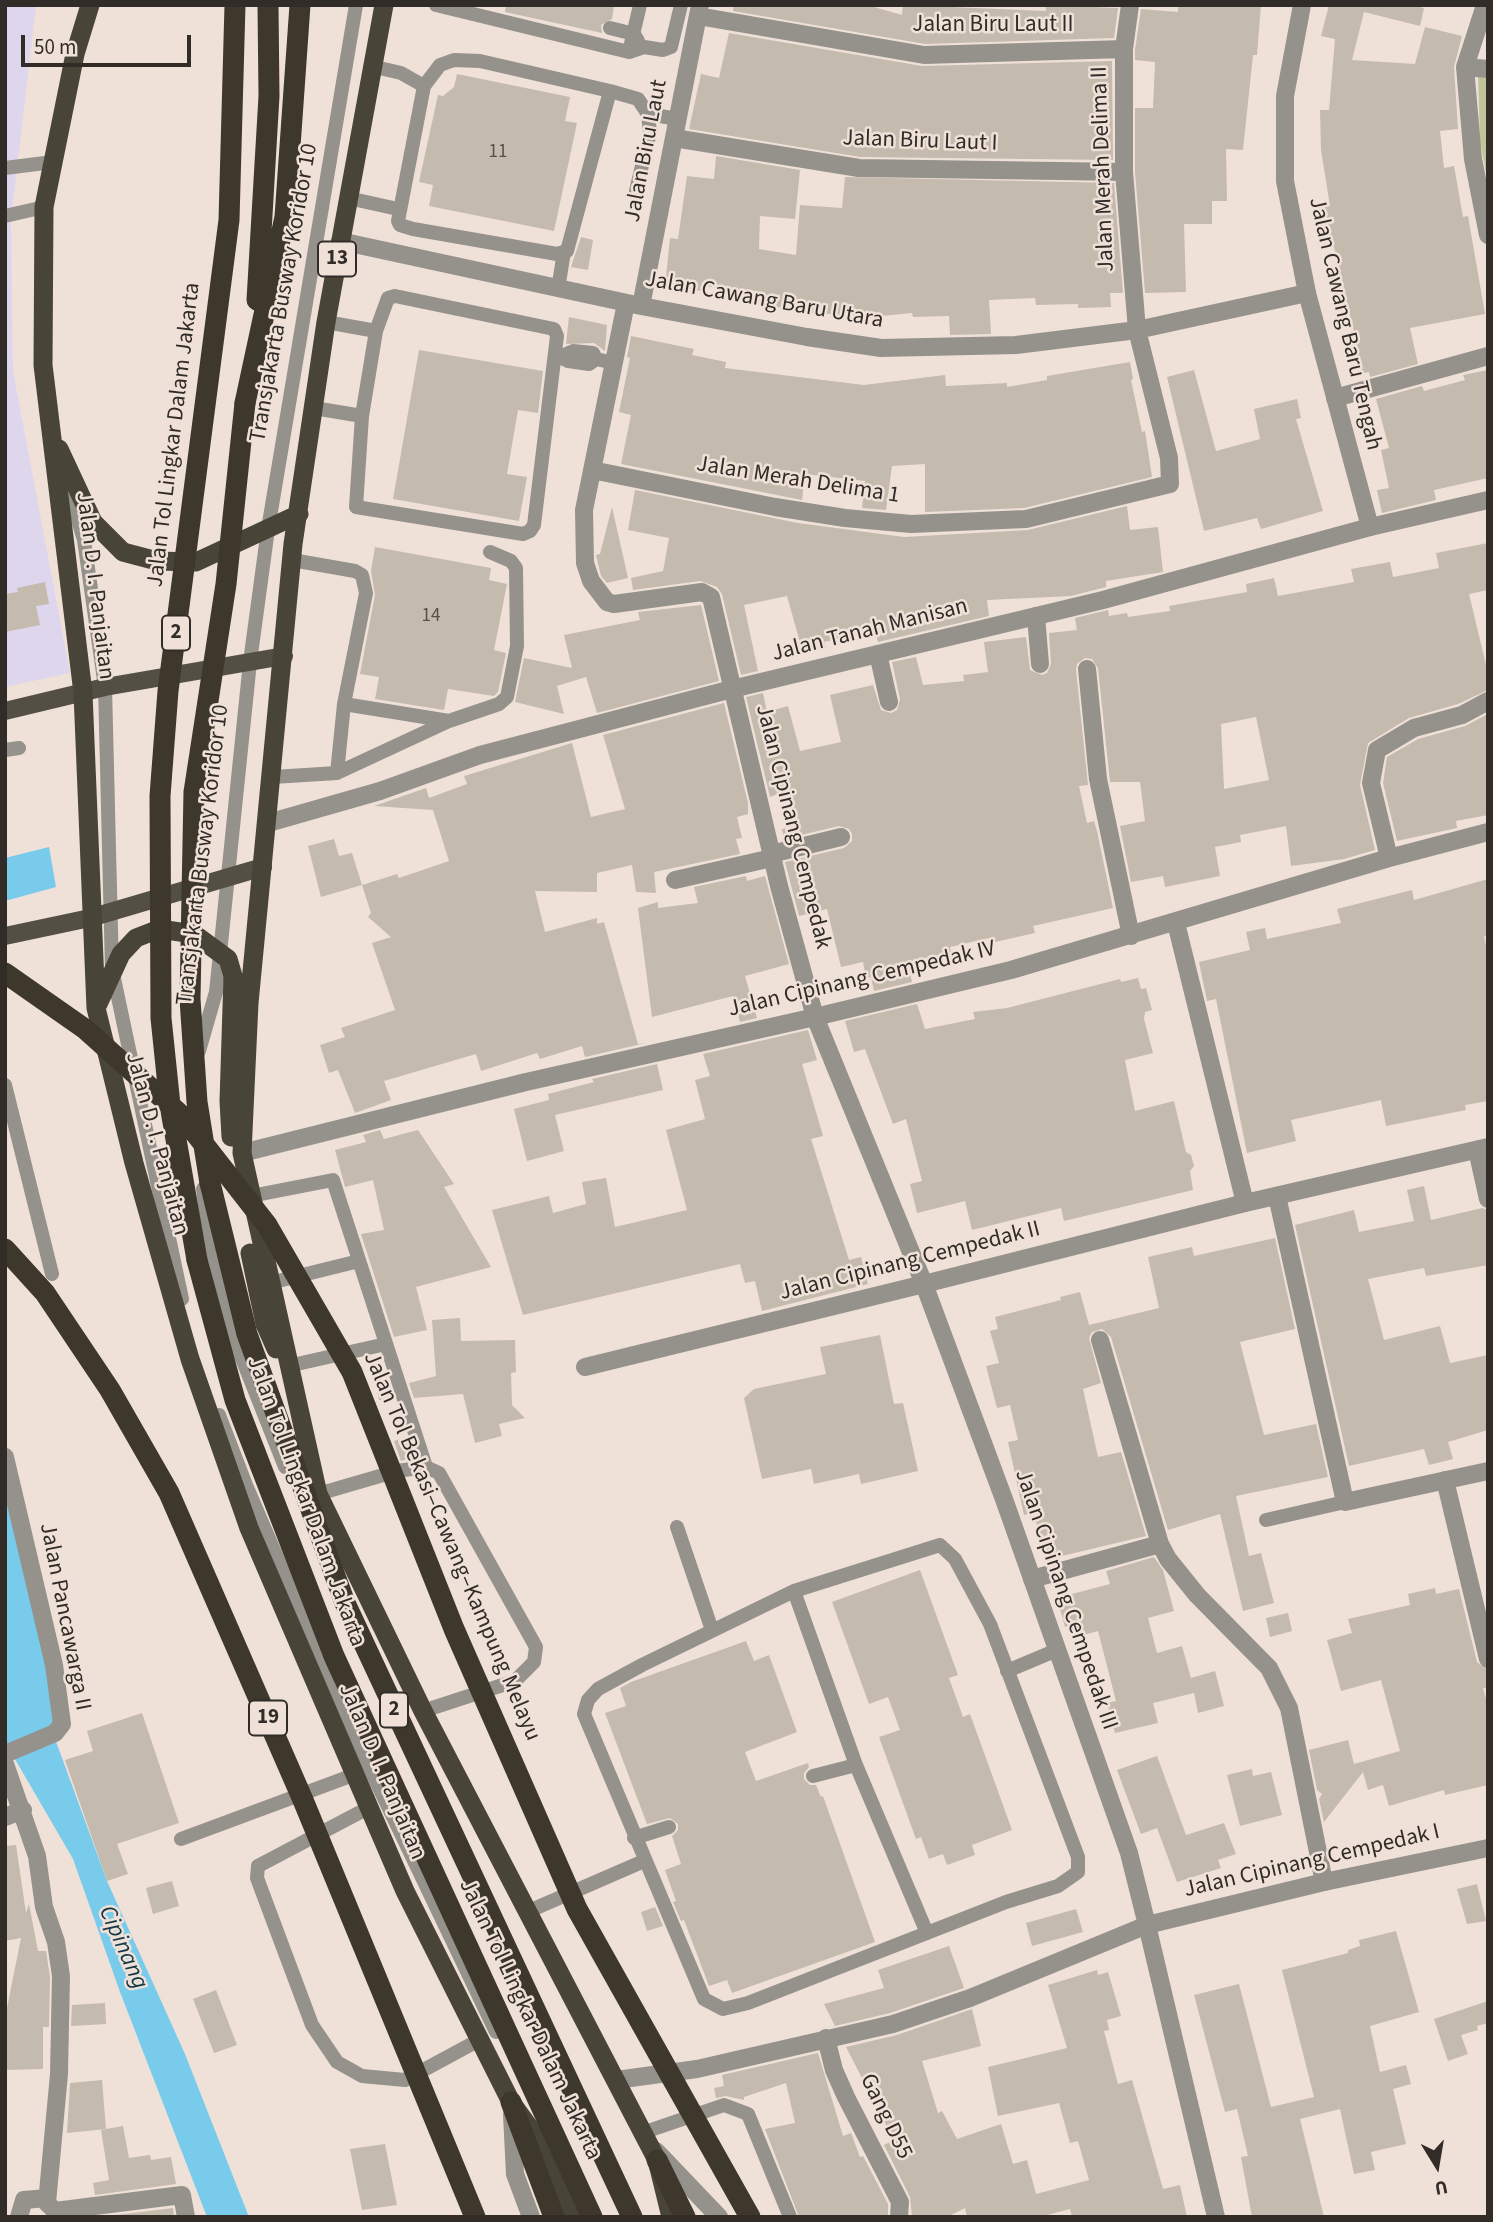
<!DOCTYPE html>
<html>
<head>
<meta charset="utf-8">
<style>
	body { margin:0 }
	#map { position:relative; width:1493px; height:2222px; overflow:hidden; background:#f0e1d8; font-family:"Source Sans 3",sans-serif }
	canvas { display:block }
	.frame { position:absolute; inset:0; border:7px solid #312c28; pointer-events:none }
	.north { position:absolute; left:1402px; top:2131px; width:70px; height:70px; -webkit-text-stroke:5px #f0e1d8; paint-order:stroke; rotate:169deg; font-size:19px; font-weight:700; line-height:28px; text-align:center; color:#312c28 }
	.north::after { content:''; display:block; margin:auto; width:24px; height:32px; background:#312c28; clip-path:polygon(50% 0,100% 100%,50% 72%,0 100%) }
	.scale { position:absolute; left:21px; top:35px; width:170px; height:32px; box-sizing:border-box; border:4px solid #312c28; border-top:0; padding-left:9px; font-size:21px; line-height:24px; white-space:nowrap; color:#312c28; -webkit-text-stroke:5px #f0e1d8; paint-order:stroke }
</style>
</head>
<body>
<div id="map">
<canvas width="1493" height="2222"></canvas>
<div class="frame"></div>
<div class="north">U</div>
<div class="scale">50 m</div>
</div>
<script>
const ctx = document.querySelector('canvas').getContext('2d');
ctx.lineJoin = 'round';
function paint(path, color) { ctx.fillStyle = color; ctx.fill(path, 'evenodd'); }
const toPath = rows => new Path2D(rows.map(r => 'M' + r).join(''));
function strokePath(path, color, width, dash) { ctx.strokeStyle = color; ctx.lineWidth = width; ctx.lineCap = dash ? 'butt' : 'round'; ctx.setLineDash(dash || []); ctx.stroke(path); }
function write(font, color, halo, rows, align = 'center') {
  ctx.font = font + ' "Source Sans 3",sans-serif'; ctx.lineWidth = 5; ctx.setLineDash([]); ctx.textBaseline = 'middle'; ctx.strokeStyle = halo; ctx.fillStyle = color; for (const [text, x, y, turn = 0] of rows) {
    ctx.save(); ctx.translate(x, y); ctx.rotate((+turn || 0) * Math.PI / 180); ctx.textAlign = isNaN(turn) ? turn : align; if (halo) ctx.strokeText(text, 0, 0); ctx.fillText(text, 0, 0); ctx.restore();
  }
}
paint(toPath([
	[5,5,36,5,11,220,13,371,70,673,5,687]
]), '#ded6ec');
paint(toPath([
	[1478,72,1488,73,1488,184,1480,141]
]), '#c0c498');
paint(toPath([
	[49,847,56,887,5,901,5,858],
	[5,1493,49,1666,58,1726,5,1752],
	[54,1736,107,1881,185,2054,249,2217,207,2217,120,1992,73,1859,12,1754]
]), '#79cbec');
paint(toPath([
	[506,5,614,5,612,19,601,25,602,33,505,12],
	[734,5,867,5,902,15,903,5,1046,11,1046,5,1118,8,1114,38,925,44,733,11],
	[1178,5,1261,5,1257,55,1253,55,1243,150,1226,149,1227,201,1212,201,1212,224,1184,224,1186,292,1145,293,1135,172,1135,108,1153,108,1155,62,1135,60,1135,50,1141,9,1178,12],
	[1329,5,1412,5,1424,8,1420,26,1364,12,1352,60,1415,64,1425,27,1462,36,1454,67,1458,129,1440,131,1444,168,1454,166,1463,217,1468,216,1485,314,1410,328,1418,364,1370,377,1369,372,1359,374,1353,346,1357,345,1334,247,1322,249,1314,209,1330,206,1321,150,1320,110,1329,110,1335,39,1321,36],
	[729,33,922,66,1112,61,1113,160,860,157,689,129,701,74,719,78],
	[457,74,570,97,565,121,577,123,554,231,429,206,433,185,419,182,438,95,443,96,454,87],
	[716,156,800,170,795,219,760,216,759,249,796,255,800,205,842,208,845,177,1114,183,1123,293,1110,293,1111,307,1078,308,1078,304,1036,305,1035,298,989,300,991,334,950,335,949,316,913,317,912,313,871,317,802,312,753,302,755,291,702,286,701,291,665,287,670,238,678,239,687,176,714,179],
	[581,237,593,240,588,270,571,267],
	[569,317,607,325,605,351,594,343,566,344],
	[631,336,694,349,692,355,726,362,725,368,864,385,945,375,946,386,1007,383,1007,387,1047,380,1047,376,1130,362,1133,379,1131,380,1142,432,1145,431,1152,477,1024,508,925,512,925,464,892,466,886,510,862,508,865,481,805,474,802,500,621,464,631,415,619,412,630,358,627,357],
	[419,350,543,371,538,413,518,410,507,474,527,477,519,521,393,499],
	[1194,370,1216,451,1260,439,1254,409,1297,399,1301,418,1296,419,1323,511,1261,529,1257,518,1204,531,1167,377],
	[1488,370,1488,478,1434,490,1436,500,1382,513,1377,490,1389,488,1381,450,1389,448,1376,399,1422,386,1424,391,1465,380,1463,375],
	[635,490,798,523,904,537,1028,530,1127,506,1130,530,1158,527,1163,572,1106,581,1106,587,1071,596,987,600,989,616,878,642,875,631,824,642,826,648,803,653,787,596,744,605,758,671,741,675,722,594,717,587,700,581,633,590,631,578,663,571,669,538,628,530],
	[612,507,628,578,607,583,601,576,596,555,600,554],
	[1488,543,1488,590,1469,594,1488,673,1488,690,1458,704,1409,718,1368,743,1360,785,1375,850,1344,859,1291,866,1286,826,1240,835,1241,842,1215,847,1220,876,1165,887,1163,876,1131,882,1120,826,1145,821,1140,782,1110,782,1098,668,1092,659,1085,658,1077,664,1076,670,1088,785,1079,786,1087,823,1094,821,1097,831,1113,908,1033,926,1035,933,991,943,989,938,950,947,951,952,912,961,913,967,909,968,912,982,874,991,871,977,866,978,863,962,841,967,827,909,799,916,785,862,844,848,852,841,852,834,849,829,839,826,784,839,782,829,789,828,780,793,770,797,746,697,763,693,767,712,788,706,800,751,841,742,830,695,873,685,881,710,891,713,897,710,900,699,892,662,916,657,923,685,964,681,963,675,988,672,984,642,1026,637,1030,670,1042,675,1047,673,1051,664,1049,633,1077,630,1075,618,1108,610,1109,616,1127,613,1128,617,1170,611,1169,606,1247,592,1246,584,1274,578,1278,596,1354,582,1351,569,1390,562,1393,577,1439,568,1436,553],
	[1256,717,1269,780,1224,789,1221,724],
	[375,547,491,568,489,580,507,584,494,650,506,653,498,692,494,696,448,689,444,710,375,699,379,677,360,674,375,595,371,571],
	[45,582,49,604,36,606,40,625,5,632,5,594,18,592,17,588],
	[701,605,719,681,597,713,586,677,557,686,564,714,515,702,524,658,572,668,564,635,640,620,638,612],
	[724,703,748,803,748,814,737,817,742,838,736,839,740,854,654,872,656,893,636,892,632,865,597,873,597,892,535,891,545,932,597,918,597,924,604,922,638,1044,646,1043,585,1057,582,1046,540,1059,537,1053,481,1071,476,1054,384,1081,391,1100,355,1113,338,1070,329,1073,320,1045,345,1037,341,1028,395,1010,372,943,391,937,368,917,371,913,362,885,397,874,399,878,449,861,433,810,374,806,426,788,429,798,467,784,464,776,572,743,591,817,625,809,603,735],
	[1488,714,1488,815,1456,821,1457,828,1397,841,1383,783,1387,757,1418,739,1465,726],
	[334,839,339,856,352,853,362,885,321,897,308,846],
	[746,876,747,881,765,876,789,964,745,976,757,1018,740,1022,733,996,652,1017,638,908,658,902,658,908,698,903,694,887],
	[1488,879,1488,935,1484,936,1488,956,1488,1101,1465,1105,1466,1110,1386,1126,1381,1100,1291,1120,1296,1141,1247,1153,1216,999,1207,1001,1199,962,1250,950,1246,932,1265,928,1267,939,1341,923,1337,909,1412,890,1414,900],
	[1138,978,1141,989,1146,988,1152,1010,1145,1012,1144,1019,1153,1053,1125,1060,1135,1111,1174,1101,1186,1152,1191,1155,1194,1166,1190,1171,1193,1190,1064,1221,1061,1208,972,1230,965,1201,917,1213,910,1184,922,1181,906,1119,893,1124,865,1049,854,1052,845,1021,917,1004,925,1029,975,1019,973,1012,1007,1008,1120,979,1121,982],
	[808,1030,817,1060,802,1064,823,1136,811,1139,849,1260,861,1257,868,1284,762,1311,755,1281,745,1283,740,1264,523,1315,492,1210,549,1196,553,1213,586,1204,582,1182,606,1178,615,1227,687,1210,666,1130,705,1119,695,1080,710,1076,703,1054],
	[657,1064,663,1090,555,1115,564,1151,527,1161,514,1109,549,1100,548,1094,594,1082,592,1079],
	[380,1130,384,1139,418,1130,454,1184,444,1187,491,1267,416,1287,427,1330,394,1337,361,1234,384,1230,373,1180,345,1187,335,1150,366,1142,363,1135],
	[1424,1186,1431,1220,1482,1208,1488,1210,1488,1265,1426,1276,1424,1268,1368,1279,1384,1340,1440,1326,1450,1363,1488,1355,1488,1430,1448,1442,1453,1459,1429,1465,1424,1449,1349,1466,1295,1225,1354,1210,1359,1232,1414,1221,1407,1190],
	[1275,1238,1295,1329,1240,1342,1264,1435,1316,1424,1328,1477,1236,1496,1249,1556,1261,1553,1274,1603,1243,1611,1220,1514,1168,1530,1111,1337,1102,1329,1092,1332,1089,1338,1101,1383,1083,1389,1098,1457,1121,1452,1146,1536,1045,1560,1034,1513,1024,1515,1008,1442,1018,1440,1010,1405,997,1408,986,1366,999,1363,990,1331,998,1329,995,1317,1061,1300,1060,1297,1080,1292,1089,1325,1159,1308,1148,1257,1192,1247,1194,1256],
	[460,1318,461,1341,515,1340,516,1372,511,1373,512,1405,525,1418,499,1424,502,1436,475,1443,463,1394,414,1398,409,1383,436,1376,432,1320],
	[880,1335,894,1404,903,1403,918,1471,861,1484,859,1474,814,1484,811,1469,762,1479,744,1398,754,1389,826,1374,820,1347],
	[390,1388,394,1399,379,1400,377,1391],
	[406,1437,413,1457,401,1461,394,1441],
	[1154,1557,1163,1570,1174,1611,1148,1618,1157,1653,1182,1646,1191,1678,1215,1671,1224,1706,1198,1713,1194,1693,1153,1703,1158,1723,1115,1733,1107,1703,1116,1701,1098,1631,1076,1637,1072,1625,1065,1627,1057,1598,1110,1584,1106,1571],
	[920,1570,958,1675,949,1678,963,1717,970,1714,1012,1830,972,1845,975,1855,947,1865,943,1854,929,1859,921,1837,916,1839,879,1737,900,1730,888,1697,869,1704,832,1602],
	[1435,1588,1436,1594,1459,1589,1477,1662,1488,1670,1488,1688,1483,1688,1488,1706,1488,1785,1445,1795,1444,1790,1389,1806,1383,1785,1368,1790,1363,1772,1324,1822,1319,1799,1322,1794,1317,1790,1309,1750,1348,1740,1354,1764,1400,1751,1381,1680,1341,1691,1327,1640,1352,1633,1348,1619,1410,1605,1408,1594],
	[1288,1613,1292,1631,1270,1637,1266,1618],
	[746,1641,754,1661,769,1655,797,1732,745,1752,756,1781,808,1763,809,1767,804,1773,804,1779,810,1785,816,1785,821,1797,823,1796,875,1942,732,1993,727,1980,709,1986,684,1920,681,1921,673,1902,676,1901,665,1870,681,1864,672,1836,678,1830,678,1824,670,1818,647,1824,605,1713,626,1706,620,1688,631,1682],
	[142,1713,179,1823,117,1844,128,1874,107,1881,65,1760,93,1751,87,1731],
	[1157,1756,1186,1835,1224,1823,1236,1854,1218,1860,1221,1868,1177,1882,1157,1828,1141,1834,1117,1770],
	[1252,1769,1253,1776,1271,1772,1282,1815,1240,1826,1227,1775],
	[16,1845,26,1913,29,1904,38,1951,46,1951,50,1977,49,2027,43,2027,43,2069,5,2070,5,2018,21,1938,5,1941,5,1846],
	[172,1881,179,1906,153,1914,146,1888],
	[1477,1884,1486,1921,1467,1924,1457,1889],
	[655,1907,663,1926,647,1931,641,1912],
	[1076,1909,1083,1932,1032,1946,1026,1923],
	[1396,1931,1419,2012,1370,2026,1380,2072,1406,2065,1411,2084,1393,2089,1406,2144,1371,2152,1375,2170,1354,2174,1340,2109,1300,2119,1324,2217,1252,2217,1241,2157,1248,2156,1237,2109,1225,2112,1194,1995,1239,1984,1271,2107,1314,2097,1282,1970,1348,1953,1348,1950,1360,1946,1359,1940],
	[949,1946,964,1988,890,2013,835,2026,824,2004,884,1988,878,1970],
	[1097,1970,1098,1975,1108,1972,1121,2016,1107,2020,1109,2030,1104,2031,1118,2084,1132,2080,1163,2189,1180,2185,1187,2217,1072,2217,1070,2209,1040,2217,967,2217,965,2208,947,2217,912,2217,910,2197,884,2145,894,2140,846,2047,897,2035,972,2009,981,2046,922,2061,938,2113,942,2111,957,2139,1001,2124,1013,2164,1027,2160,1036,2194,1089,2180,1078,2141,1070,2143,1059,2103,998,2116,988,2067,1067,2048,1048,1985],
	[216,1990,237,2045,214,2053,193,1999],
	[1488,2001,1488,2023,1477,2026,1478,2030,1461,2035,1468,2054,1448,2061,1434,2019],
	[105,2003,106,2024,71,2026,72,2005],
	[818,2053,843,2136,851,2133,860,2157,863,2156,888,2204,888,2216,799,2217,765,2129,795,2123,786,2083,744,2097,744,2100,726,2096,716,2098,714,2088,724,2086,722,2075],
	[102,2080,106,2129,67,2133,70,2083],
	[123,2126,129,2158,150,2155,151,2160,171,2157,176,2184,95,2195,93,2183,109,2180,101,2130],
	[385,2144,397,2205,362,2210,350,2149],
	[173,2208,174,2217,100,2217]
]), '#c5baae');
strokePath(toPath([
	[436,5,629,52,644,47,663,50,671,47,681,5],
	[610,28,634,34,638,41],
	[629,52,640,5],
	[371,66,401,73,424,86],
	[610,91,567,251,557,254,413,229,400,225,398,221,424,86,440,65,454,60,480,61,610,91,638,99,648,114,650,132,636,191],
	[648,114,678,119],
	[5,168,53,162],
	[348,198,398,209],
	[5,216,44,207],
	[558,289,564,252],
	[395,296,554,329,557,336,534,525,530,531,523,534,356,507,362,416,376,331,388,298,395,296],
	[326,322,376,331],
	[556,355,568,361,589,364,596,359],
	[562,356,573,351,593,353,596,359,614,363],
	[314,408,362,416],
	[66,480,84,540,105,687,112,969,182,1299],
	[344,704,449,721],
	[5,750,19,748],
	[337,773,449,721,499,704,507,697,517,646,516,568,511,561,490,552],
	[273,777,337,773,344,704,366,593,362,575,355,571,292,560],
	[199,1051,216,992,250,662,268,529,356,5],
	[5,1085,52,1274],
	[203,1189,209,1236,235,1341,285,1467],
	[251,1196,333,1180,426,1467],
	[270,1283,359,1261],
	[288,1366,386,1344],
	[219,1415,246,1485,349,1725,496,2032],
	[318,1494,397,1471,426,1467,439,1473,536,1647,534,1662,515,1681,423,1711],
	[1266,1520,1345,1502],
	[677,1527,712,1630],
	[940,1545,955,1559,990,1624,1078,1857,1078,1872,1058,1886,1006,1902,748,2003,723,2009,704,1999,584,1714,588,1700,598,1689,642,1665,794,1591,940,1545],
	[794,1591,856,1765,927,1933],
	[1007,1671,1057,1650],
	[813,1776,856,1765],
	[370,1807,258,1866,257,1878,312,2025,337,2062,362,2076,405,2080,481,2039],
	[634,1838,669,1827],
	[181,1839,356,1774],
	[529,1911,644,1861],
	[642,2133,724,2105,748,2114,790,2217]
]), '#95928c', 14);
strokePath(toPath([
	[1485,5,1465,67,1473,159,1488,235],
	[698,16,924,55,1124,49],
	[1465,67,1488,69],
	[674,138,859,168,1124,172],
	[340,241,641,306,807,337,881,348,1016,345,1137,330,1307,293],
	[626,303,584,510,585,563,591,581,607,602,614,604,702,592,711,597,779,886,815,1017,1011,970,1389,858,1488,832],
	[641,306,700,5],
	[1335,398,1488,356],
	[592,470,775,507,845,518,911,524,1026,519,1170,484,1169,458,1137,330,1124,172,1124,49,1130,5],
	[1370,527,1488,500],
	[1036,616,1040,664],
	[878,654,889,702],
	[1087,669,1098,779,1131,936],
	[771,854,841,837],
	[1389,858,1371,783,1377,750,1414,728,1462,715,1488,701],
	[675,880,772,858],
	[1176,923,1245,1203],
	[1477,1150,1488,1199],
	[1277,1196,1345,1502,1488,1471],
	[1100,1340,1160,1544,1168,1559,1197,1595,1269,1668,1289,1708,1324,1882],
	[585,1367,924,1284],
	[5,1457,54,1665,62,1724,55,1733,5,1754],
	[1445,1480,1488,1659],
	[1032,1579,1160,1544],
	[5,1764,37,1856,44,1907,56,1942,61,1976,59,2074,47,2203,55,2211,182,2195,186,2217],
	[5,1817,23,1810],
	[826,2038,834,2070,846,2097,900,2202,899,2217],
	[616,2080,697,2069,893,2024,970,1998,1147,1925,1216,2217],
	[19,2217,24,2200,47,2198]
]), '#95928c', 18);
strokePath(toPath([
	[268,823,380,791,480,755,732,689,1103,600,1370,527,1307,293,1285,181,1285,96,1302,5],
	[242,1153,526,1082,815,1017,924,1284,1005,1502,1129,1853,1147,1925,1324,1882,1488,1848],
	[924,1284,1245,1203,1488,1147],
	[512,2115,515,2174,531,2217],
	[656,2151,719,2217]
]), '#95928c', 18);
strokePath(toPath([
	[5,711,105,687,284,656],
	[5,936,90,918,263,867]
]), '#544f45', 18);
strokePath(toPath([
	[90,5,75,54,44,207,43,365,83,693,96,1008,134,1163,190,1359,249,1528,405,1891,511,2102,542,2145,572,2217],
	[384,5,326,322,293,544,249,1003,242,1153,318,1494,423,1711,657,2160,671,2217],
	[59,449,93,522,123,552,157,561,196,562,299,514],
	[98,1004,121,954,136,938,159,929,194,934,228,959,233,976,229,1101,231,1137],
	[250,1253,265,1324,276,1349]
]), '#494438', 19);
strokePath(toPath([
	[257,300,269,96,268,5],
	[245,403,285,217,300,5],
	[210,1183,247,1334,345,1603,632,2217],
	[197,1260,235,1400,334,1656,592,2217],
	[511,2102,554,2217],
	[657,2160,685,2217]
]), '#3e382c', 21);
strokePath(toPath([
	[5,973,85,1029,181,1115,267,1225,352,1372,454,1629,577,1909,750,2217],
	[210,1183,197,1102,190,999,194,792,226,584,245,403],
	[5,1249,45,1293,110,1390,169,1493,303,1800,475,2217],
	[197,1260,170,1105,161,1018,160,796,168,691,229,220,235,5]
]), '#3e382c', 21);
write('19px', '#56504a', null, [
	["11",498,153],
	["14",431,617]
]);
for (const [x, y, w] of [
	[337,259,38],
	[176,633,28],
	[394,1710,28],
	[268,1718,38]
]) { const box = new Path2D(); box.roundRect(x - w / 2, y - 17.5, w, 35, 5); ctx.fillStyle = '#f0e1d8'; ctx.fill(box); strokePath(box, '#312c28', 2); }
write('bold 21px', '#312c28', null, [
	["13",337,259],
	["2",176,633],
	["2",394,1710],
	["19",268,1718]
]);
write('23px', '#312c28', '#f0e1d8', [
	["Jalan Biru Laut II",993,26],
	["Jalan Biru Laut I",920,142,2],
	["Jalan Biru Laut",647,151,-79],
	["Jalan Merah Delima II",1104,169,-92],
	["Transjakarta Busway Koridor 10",285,293,-80],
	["Jalan Cawang Baru Utara",764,301,10],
	["Jalan Cawang Baru Tengah",1344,324,77],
	["Jalan Tol Lingkar Dalam Jakarta",175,435,-83],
	["Jalan Merah Delima 1",798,481,9],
	["Jalan D. I. Panjaitan",94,586,83],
	["Jalan Tanah Manisan",870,631,-14],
	["Jalan Cipinang Cempedak",792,827,76],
	["Transjakarta Busway Koridor 10",204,855,-83],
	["Jalan Cipinang Cempedak IV",862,980,-13],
	["Jalan D. I. Panjaitan",156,1144,75],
	["Jalan Cipinang Cempedak II",910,1262,-14],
	["Jalan Tol Lingkar Dalam Jakarta",305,1502,70],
	["Jalan Tol Bekasi–Cawang–Kampung Melayu",451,1547,67],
	["Jalan Cipinang Cempedak III",1065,1600,71],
	["Jalan Pancawarga II",64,1617,79],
	["Jalan D. I. Panjaitan",381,1772,67],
	["Jalan Cipinang Cempedak I",1312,1862,-13],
	["Jalan Tol Lingkar Dalam Jakarta",529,2020,65],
	["Gang D55",885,2117,64]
]);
write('italic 24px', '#133947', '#f0e1d8', [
	["Cipinang",122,1948,66]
]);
</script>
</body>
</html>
